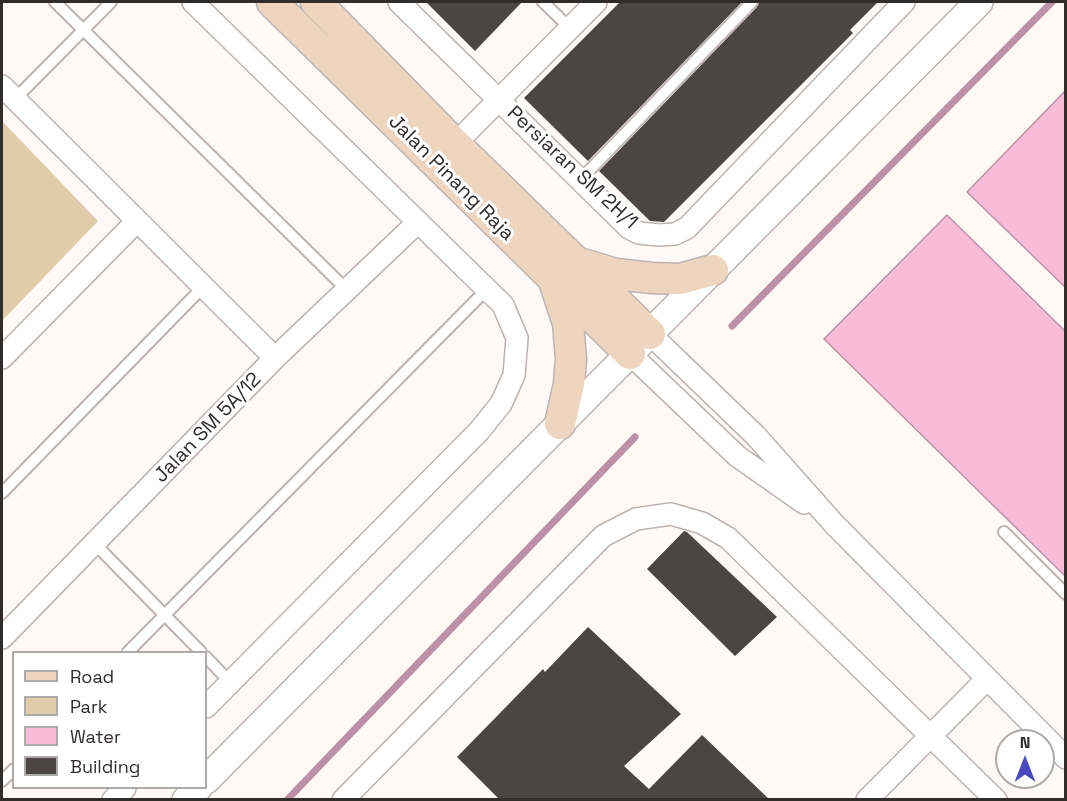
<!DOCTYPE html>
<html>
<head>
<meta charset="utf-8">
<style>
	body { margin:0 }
	#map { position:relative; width:1067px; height:801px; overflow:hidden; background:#fef9f7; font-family:"Space Grotesk",sans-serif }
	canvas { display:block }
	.frame { position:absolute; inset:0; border:3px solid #302c2b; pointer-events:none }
	.legend { position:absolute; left:12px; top:651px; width:195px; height:138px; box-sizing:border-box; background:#fff; border:2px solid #acabaa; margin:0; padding:8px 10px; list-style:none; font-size:18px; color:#302c2b }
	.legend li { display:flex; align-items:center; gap:12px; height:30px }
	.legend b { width:30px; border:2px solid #acabaa }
	.north { position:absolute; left:995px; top:729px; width:60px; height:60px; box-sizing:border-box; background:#fff; border:2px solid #acabaa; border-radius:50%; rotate:0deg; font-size:16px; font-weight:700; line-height:24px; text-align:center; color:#302c2b }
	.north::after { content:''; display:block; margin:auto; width:21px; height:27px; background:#4b49bf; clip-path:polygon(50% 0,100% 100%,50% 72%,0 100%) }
</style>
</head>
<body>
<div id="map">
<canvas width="1067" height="801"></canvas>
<div class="frame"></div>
<ul class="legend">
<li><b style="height:8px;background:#edd5c0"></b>Road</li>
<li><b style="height:16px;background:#e0cca9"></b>Park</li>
<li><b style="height:16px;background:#f8bcd9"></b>Water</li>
<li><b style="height:16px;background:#4c4445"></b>Building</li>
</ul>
<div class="north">N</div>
</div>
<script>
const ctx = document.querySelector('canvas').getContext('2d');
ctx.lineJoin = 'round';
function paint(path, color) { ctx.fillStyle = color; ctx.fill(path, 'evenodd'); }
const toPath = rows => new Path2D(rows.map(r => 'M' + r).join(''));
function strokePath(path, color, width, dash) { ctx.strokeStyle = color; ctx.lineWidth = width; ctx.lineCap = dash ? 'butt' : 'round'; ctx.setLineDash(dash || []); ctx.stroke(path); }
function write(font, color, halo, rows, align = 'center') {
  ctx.font = font + ' "Space Grotesk",sans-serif'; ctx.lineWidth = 6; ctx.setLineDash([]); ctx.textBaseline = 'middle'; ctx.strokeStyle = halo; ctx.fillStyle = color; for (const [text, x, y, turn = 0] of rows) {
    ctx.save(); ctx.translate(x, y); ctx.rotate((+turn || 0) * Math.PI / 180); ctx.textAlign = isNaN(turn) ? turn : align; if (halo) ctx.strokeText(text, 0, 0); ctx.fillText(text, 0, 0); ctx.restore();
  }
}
paint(toPath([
	[2,121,98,221,2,321]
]), '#e0cca9');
const water = toPath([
	[1065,91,1065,287,967,192,1065,91],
	[947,215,1065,331,1065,576,824,339,947,215]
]);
paint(water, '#f8bcd9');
strokePath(water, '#bc91a5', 1.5);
strokePath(toPath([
	[732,326,1052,2],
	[287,800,635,437]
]), '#bc91a5', 7);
paint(toPath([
	[426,2,522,2,475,51],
	[620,2,742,2,588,161,524,98],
	[759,2,878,2,850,30,853,33,664,222,650,221,599,171,757,7],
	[684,531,687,532,777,617,735,656,647,569],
	[588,627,681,714,624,766,649,789,702,735,770,800,500,800,457,757,543,669,545,672]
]), '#4c4445');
const service = toPath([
	[55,2,347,290],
	[543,2,570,28],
	[15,99,111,2],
	[581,179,752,2],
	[2,493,203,287],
	[1004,532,1066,594],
	[95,544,201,652],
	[128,652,487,289],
	[206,657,230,682],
	[2,781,14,769]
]);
const minor = toPath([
	[193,2,503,305,517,338,514,375,501,404,479,431,206,707],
	[399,2,629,228,639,233,659,235,675,234,687,228,904,2],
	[2,86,275,358],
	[455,144,596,2],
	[650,334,756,436,834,524,1066,758],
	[630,354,737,456,804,503],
	[2,358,137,221],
	[2,638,275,358,418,222],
	[113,800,125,788],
	[343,800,603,536,636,519,671,514,702,523,728,538,996,800],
	[867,800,987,679]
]);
const tertiary = toPath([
	[206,780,979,2],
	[186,800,198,788]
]);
const secondary = toPath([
	[272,2,630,354],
	[316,2,455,144,650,334],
	[579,263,616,274,652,278,680,279,713,270],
	[555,284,568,323,571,359,569,384,560,424]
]);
strokePath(service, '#bdb4b2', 14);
strokePath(minor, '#bdb4b2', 24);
strokePath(tertiary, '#bdb4b2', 30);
strokePath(secondary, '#bdb4b2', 33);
strokePath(service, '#fff', 10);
strokePath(minor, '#fff', 21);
strokePath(tertiary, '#fff', 27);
strokePath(secondary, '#edd5c0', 30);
write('20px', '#302c2b', '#fff', [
	["Persiaran SM 2H/1",572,168,43],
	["Jalan Pinang Raja",451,178,45],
	["Jalan SM 5A/12",208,428,-46]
]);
</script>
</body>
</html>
